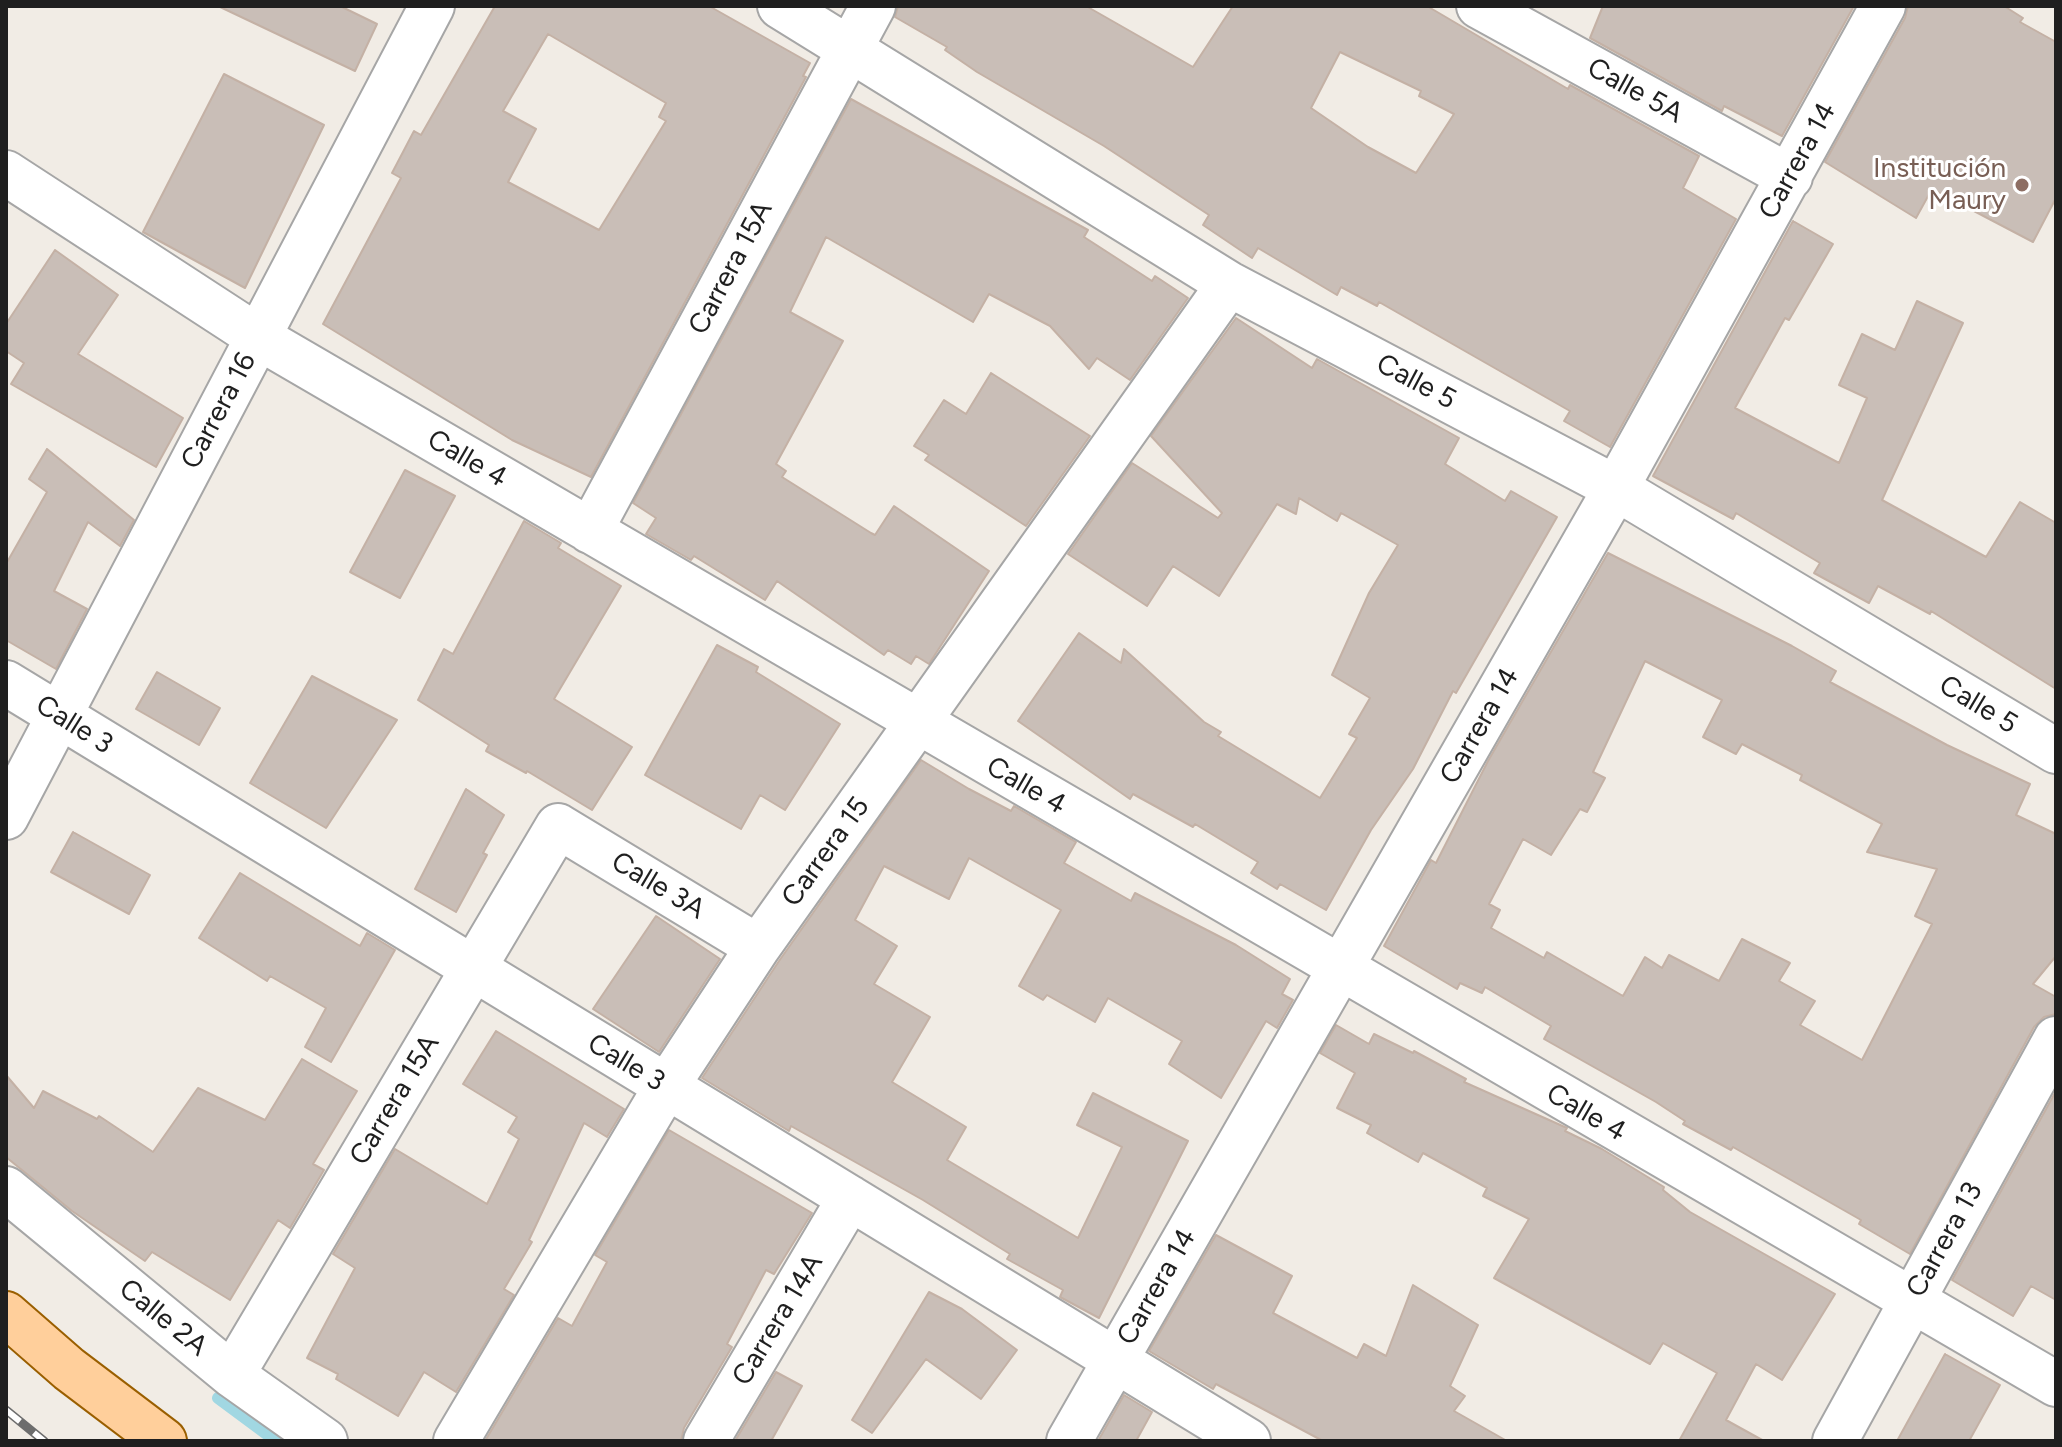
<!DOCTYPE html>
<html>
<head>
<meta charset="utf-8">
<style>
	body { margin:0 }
	#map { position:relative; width:2062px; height:1447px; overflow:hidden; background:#f1ece5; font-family:Figtree,sans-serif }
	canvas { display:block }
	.frame { position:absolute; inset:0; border:8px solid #1f1f1f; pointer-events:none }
</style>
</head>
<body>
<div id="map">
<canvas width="2062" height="1447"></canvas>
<div class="frame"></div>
</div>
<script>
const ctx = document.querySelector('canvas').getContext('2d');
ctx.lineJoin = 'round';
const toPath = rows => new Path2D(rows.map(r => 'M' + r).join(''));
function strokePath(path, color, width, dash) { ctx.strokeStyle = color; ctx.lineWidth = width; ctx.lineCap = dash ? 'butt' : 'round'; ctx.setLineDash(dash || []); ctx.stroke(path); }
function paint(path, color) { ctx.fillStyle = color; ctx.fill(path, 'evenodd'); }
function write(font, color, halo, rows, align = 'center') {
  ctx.font = font + ' Figtree,sans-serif'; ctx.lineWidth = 6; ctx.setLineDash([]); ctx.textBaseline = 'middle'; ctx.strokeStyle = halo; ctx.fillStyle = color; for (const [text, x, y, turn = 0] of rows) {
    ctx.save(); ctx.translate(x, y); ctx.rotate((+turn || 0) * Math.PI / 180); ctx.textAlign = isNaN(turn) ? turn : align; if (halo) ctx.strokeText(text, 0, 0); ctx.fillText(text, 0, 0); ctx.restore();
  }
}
strokePath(toPath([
	[218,1398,276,1441]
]), '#a1d7e2', 12);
const building = toPath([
	[218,6,340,6,377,24,355,71,218,6],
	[495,6,709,6,810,63,803,76,806,77,591,477,512,440,323,324,401,178,392,173,414,131,421,135,495,6],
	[548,34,666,103,659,117,666,121,599,230,508,182,536,129,503,111,548,34],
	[898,6,1086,6,1193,67,1233,6,1427,6,1568,89,1570,85,1699,156,1683,188,1736,219,1610,447,1564,421,1570,411,1379,302,1377,306,1341,287,1337,295,1258,248,1252,258,1203,225,1209,215,1104,146,977,72,945,50,947,47,895,17,898,6],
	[1340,52,1421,91,1419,96,1454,114,1416,173,1368,147,1311,108,1340,52],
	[1603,6,1854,6,1782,136,1724,106,1722,111,1590,38,1603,6],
	[1908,6,2004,6,2023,18,2020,22,2056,42,2056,198,2033,242,1932,189,1916,218,1825,162,1905,18,1908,6],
	[224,74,324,125,245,288,143,232,224,74],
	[851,99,1088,230,1084,237,1152,281,1155,276,1188,298,1130,380,1097,358,1089,369,1050,326,989,294,973,322,826,237,790,312,843,341,776,464,786,471,782,477,871,533,875,535,894,506,989,571,929,664,916,656,911,664,888,650,884,655,777,581,765,600,694,556,691,560,646,534,656,518,633,503,851,99],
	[1793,221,1833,244,1789,320,1785,318,1735,408,1839,463,1867,398,1839,385,1862,334,1895,350,1917,301,1963,323,1882,500,1986,557,2020,502,2056,523,2056,689,1931,611,1930,614,1878,586,1869,603,1814,573,1820,563,1736,513,1733,519,1653,476,1793,221],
	[55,250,118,295,78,354,183,418,156,467,11,384,24,363,6,351,6,324,55,250],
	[1236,318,1312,368,1317,359,1459,438,1445,464,1505,501,1511,491,1557,517,1456,693,1453,691,1413,769,1371,830,1326,910,1280,884,1277,889,1251,873,1258,862,1195,824,1193,827,1133,794,1130,799,1018,721,1079,633,1121,663,1124,649,1204,722,1221,732,1218,736,1320,798,1357,738,1349,734,1370,698,1332,675,1369,593,1398,545,1341,513,1337,521,1299,498,1296,514,1277,504,1219,596,1173,566,1147,606,1068,554,1132,463,1218,518,1222,513,1151,436,1236,318],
	[991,373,1090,436,1026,526,925,460,929,455,914,446,944,400,966,414,991,373],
	[47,449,134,520,120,546,88,522,54,591,87,609,56,669,6,640,6,564,47,492,29,479,47,449],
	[405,470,455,496,400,598,350,572,405,470],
	[524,521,561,543,558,548,621,586,554,699,632,747,592,810,527,771,526,773,486,751,489,745,418,700,444,649,453,654,524,521],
	[1608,553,1792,646,1836,671,1830,682,1947,745,2030,784,2016,815,2056,834,2056,956,2033,984,2056,997,2056,1014,2044,1017,2034,1027,1910,1254,1859,1224,1861,1220,1733,1147,1731,1150,1683,1124,1685,1121,1656,1102,1544,1039,1551,1026,1485,987,1482,993,1460,983,1457,989,1384,946,1431,860,1436,863,1488,761,1608,553],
	[1645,661,1722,700,1703,737,1736,754,1742,744,1802,775,1800,780,1882,824,1867,852,1937,869,1915,916,1932,924,1862,1060,1800,1025,1815,1001,1779,981,1790,963,1742,939,1719,981,1669,955,1662,968,1645,957,1623,996,1547,952,1544,958,1491,928,1500,910,1489,904,1523,839,1551,855,1580,809,1587,812,1605,778,1593,772,1645,661],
	[717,645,758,667,756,672,840,724,785,810,760,795,741,829,645,775,717,645],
	[157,672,220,708,199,745,136,709,157,672],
	[312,676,397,720,326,828,250,783,312,676],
	[921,760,969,789,1011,811,1014,806,1076,842,1064,863,1131,901,1135,893,1236,945,1290,979,1282,994,1293,1000,1277,1028,1266,1021,1221,1098,1169,1064,1182,1041,1108,998,1095,1022,1047,995,1043,1000,1019,986,1061,910,969,858,949,899,884,866,855,920,897,946,874,984,930,1017,892,1082,966,1127,947,1160,1078,1238,1122,1147,1077,1125,1093,1093,1188,1141,1099,1318,1060,1297,1063,1290,1007,1259,1010,1254,923,1200,791,1126,789,1131,702,1078,779,961,921,760],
	[466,789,504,815,483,853,487,855,456,912,415,889,466,789],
	[73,832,150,875,129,914,51,872,73,832],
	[240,873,360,946,367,933,395,950,331,1062,305,1047,326,1008,270,976,267,981,199,938,240,873],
	[656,916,720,959,659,1052,593,1009,656,916],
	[1336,1025,1369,1044,1374,1034,1413,1053,1414,1051,1466,1079,1464,1082,1567,1128,1565,1131,1602,1149,1664,1187,1663,1190,1690,1212,1835,1294,1782,1380,1756,1364,1726,1420,1764,1441,1679,1441,1717,1373,1663,1343,1650,1364,1494,1278,1529,1219,1483,1196,1487,1188,1423,1153,1418,1162,1367,1133,1371,1125,1337,1108,1355,1073,1320,1053,1336,1025],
	[496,1031,624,1109,607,1137,584,1123,529,1240,532,1242,504,1289,514,1295,456,1392,424,1372,398,1416,336,1379,338,1374,307,1358,355,1268,333,1254,395,1149,487,1204,519,1139,508,1132,517,1117,463,1084,496,1031],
	[302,1059,357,1091,313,1164,324,1170,290,1228,278,1220,230,1300,152,1252,145,1261,72,1211,6,1157,6,1075,34,1108,43,1091,97,1119,99,1116,153,1152,198,1088,265,1120,302,1059],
	[2056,1091,2056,1300,2031,1286,2013,1316,1952,1280,2056,1091],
	[669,1130,812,1213,774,1274,766,1270,727,1344,732,1347,684,1428,681,1441,485,1441,558,1318,572,1326,607,1262,595,1255,669,1130],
	[1216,1235,1292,1276,1273,1313,1357,1358,1364,1344,1386,1356,1413,1285,1478,1325,1450,1386,1465,1396,1454,1411,1507,1441,1323,1441,1216,1384,1213,1389,1149,1351,1216,1235],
	[929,1292,962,1309,1017,1350,981,1399,926,1359,872,1433,852,1420,929,1292],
	[1945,1354,2000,1385,1969,1441,1897,1441,1945,1354],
	[776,1372,802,1386,771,1441,735,1441,776,1372],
	[1124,1395,1152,1412,1136,1441,1098,1441,1124,1395]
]);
paint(building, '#c9beb7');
strokePath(building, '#c4b1a5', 2);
const minor = toPath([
	[780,6,1229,284,1616,488,2056,751],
	[1479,6,1790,177],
	[6,173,258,337,2056,1384],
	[590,531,873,6],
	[6,683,1248,1441],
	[6,817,432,6],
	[6,1189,232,1375,325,1441],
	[232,1375,558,826,758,947],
	[456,1441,666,1087,758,947,1229,284],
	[706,1441,850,1198],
	[1069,1441,1616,488,1883,6],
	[1835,1441,2056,1039]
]);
const major = toPath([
	[6,1314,69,1369,164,1441]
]);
strokePath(minor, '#a6a6a6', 48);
strokePath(major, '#9a5f00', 48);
strokePath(minor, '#fff', 44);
strokePath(major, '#ffcf9b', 44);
const rail = toPath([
	[6,1410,44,1441]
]);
strokePath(rail, '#6d6d6d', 9);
strokePath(rail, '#fff', 6, [18]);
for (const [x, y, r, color] of [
	[2022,185,8,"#8d6e63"]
]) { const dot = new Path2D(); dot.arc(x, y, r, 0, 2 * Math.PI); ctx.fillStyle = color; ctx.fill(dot); strokePath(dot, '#fff', 3); }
write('28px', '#1f1f1f', '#fff', [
	["Calle 5A",1635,91,29],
	["Carrera 14",1798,161,-61],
	["Carrera 15A",731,268,-62],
	["Calle 5",1416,382,28],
	["Carrera 16",219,411,-62],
	["Calle 4",467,459,30],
	["Calle 5",1978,705,31],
	["Calle 3",74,725,32],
	["Carrera 14",1480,726,-60],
	["Calle 4",1026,786,30],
	["Carrera 15",826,852,-54],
	["Calle 3A",658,886,31],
	["Calle 3",626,1063,31],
	["Carrera 15A",395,1100,-59],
	["Calle 4",1586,1113,30],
	["Carrera 13",1945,1240,-61],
	["Carrera 14",1157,1287,-60],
	["Calle 2A",163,1318,39],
	["Carrera 14A",778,1320,-59]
]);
write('28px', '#785e54', '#fff', [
	["Institución",2006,169],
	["Maury",2006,201]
], 'right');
</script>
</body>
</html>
